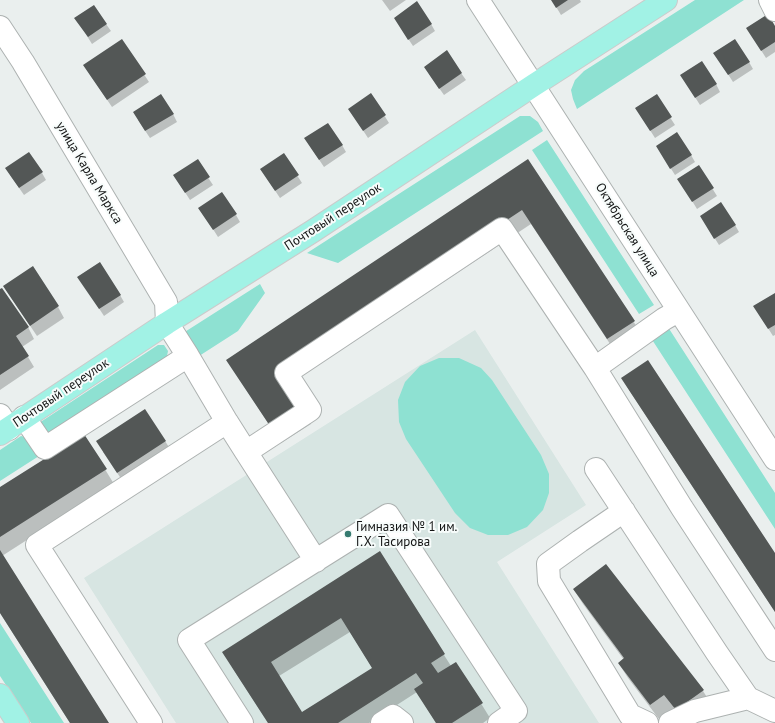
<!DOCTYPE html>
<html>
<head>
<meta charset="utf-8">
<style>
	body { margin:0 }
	canvas { display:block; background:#eaefee }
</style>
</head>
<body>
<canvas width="775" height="723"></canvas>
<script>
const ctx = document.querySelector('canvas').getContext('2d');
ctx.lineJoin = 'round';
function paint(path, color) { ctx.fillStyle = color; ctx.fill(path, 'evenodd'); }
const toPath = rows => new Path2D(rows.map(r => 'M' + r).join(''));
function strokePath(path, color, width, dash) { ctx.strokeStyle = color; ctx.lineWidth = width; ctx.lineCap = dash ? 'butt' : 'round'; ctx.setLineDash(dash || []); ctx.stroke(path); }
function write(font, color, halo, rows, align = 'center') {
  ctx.font = font + ' "PT Sans",sans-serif'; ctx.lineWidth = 4; ctx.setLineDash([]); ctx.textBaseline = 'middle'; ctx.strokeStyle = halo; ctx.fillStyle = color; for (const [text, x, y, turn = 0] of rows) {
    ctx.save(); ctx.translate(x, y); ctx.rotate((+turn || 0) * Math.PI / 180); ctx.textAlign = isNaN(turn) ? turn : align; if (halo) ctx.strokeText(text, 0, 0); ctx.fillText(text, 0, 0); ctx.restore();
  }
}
paint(toPath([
	[475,330,586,505,497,562,599,723,176,723,84,578]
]), '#d7e5e2');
paint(toPath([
	[695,0,744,0,577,109,573,99,571,90,575,80,584,71],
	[520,116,530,116,538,122,543,131,338,263,307,253],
	[547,140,654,305,639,314,532,150],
	[260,284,265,293,238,331,196,358,180,335],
	[666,324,775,493,775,529,649,335],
	[158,345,164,345,168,351,166,361,53,434,41,430,39,423],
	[439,358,459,358,481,368,492,380,541,455,549,474,549,493,543,510,527,527,508,535,488,535,470,528,455,513,406,439,399,422,398,400,405,382,420,366],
	[21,436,28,438,39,456,0,481,0,450],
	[0,623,64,723,31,723,0,676]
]), '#8ee1d2');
paint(toPath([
	[382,0,406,0,390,11],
	[552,0,580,0,581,2,561,15],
	[106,24,111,31,92,44,80,25],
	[431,24,435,31,413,46,399,25],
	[775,28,775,52,766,58,752,36],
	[122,41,149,82,112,107,89,73],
	[719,60,749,62,753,69,733,82],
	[461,73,466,80,444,95,429,74],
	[686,83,716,84,720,92,700,105],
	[371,94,389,123,368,138,349,109],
	[656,96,675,125,655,138,641,116],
	[173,114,177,122,150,138,138,120],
	[342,145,346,152,324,167,310,146],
	[661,153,691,155,695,162,675,175],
	[284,155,302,183,280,198,266,177],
	[197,161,213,185,190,200,179,183],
	[527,161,643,336,616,353,531,224,287,386,311,424,281,443,227,360],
	[699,167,717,196,697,209,683,186],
	[42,173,46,180,24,195,10,175],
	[204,215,236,215,240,222,218,237],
	[705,223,735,225,739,232,719,245],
	[83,284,120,295,124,302,104,316],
	[4,287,58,307,64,318,37,336],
	[0,290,28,327,34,339,22,347,34,367,0,390],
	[775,294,775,335,773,336,759,314],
	[622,378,775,555,775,612,631,393],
	[84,435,114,484,2,556,108,723,70,723,0,613,0,488],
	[165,441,172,452,124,483,103,452],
	[379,553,451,666,456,663,490,718,483,723,436,723,417,692,369,723,268,723,232,667],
	[350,632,373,669,301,713,279,676],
	[606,565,703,691,712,705,684,723,673,709,659,719,628,678,619,664,624,660,583,604,574,590]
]), '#0003');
paint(toPath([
	[551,0,568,0,556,8],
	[417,1,432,24,408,40,394,18],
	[94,5,107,24,88,37,74,18],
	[768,14,775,26,775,42,761,51,746,28],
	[122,39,146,74,107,100,83,65],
	[735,39,750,62,728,75,713,53],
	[447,50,462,73,439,89,424,67],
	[702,61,717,84,695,98,680,75],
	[371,93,386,115,363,131,348,109],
	[161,94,174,114,145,131,133,112],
	[657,94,672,117,650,131,635,108],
	[328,123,343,145,319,160,304,138],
	[677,132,692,155,670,169,656,146],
	[29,152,43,172,19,188,5,168],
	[284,153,299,175,275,191,260,169],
	[198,159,210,177,185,193,173,175],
	[528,159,635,321,607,339,522,210,278,372,303,409,272,429,226,360],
	[699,165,714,188,692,202,677,179],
	[222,192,237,214,213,230,198,208],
	[721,202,736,225,714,239,700,216],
	[100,262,121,295,99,309,77,277],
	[33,266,59,306,30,326,3,286],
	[2,288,29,327,16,336,29,356,0,375,0,289],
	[775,293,775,325,768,329,753,306],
	[648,360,775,553,775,612,621,378],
	[145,409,166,441,117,473,96,441],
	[84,434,107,469,0,537,0,487],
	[0,550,109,723,70,723,0,613],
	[380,551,445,654,431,663,438,673,456,662,483,703,452,723,436,723,414,689,423,683,416,673,338,723,268,723,222,652],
	[341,618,372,668,302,712,271,662],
	[606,564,704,690,676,710,664,695,650,705,618,663,624,658,573,589]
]), '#535756');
const minor = toPath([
	[478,0,775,459],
	[770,0,775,10],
	[0,27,23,62,166,302,167,323,188,356,227,422,246,452,310,410,286,373,502,229,595,368,664,319,678,311],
	[595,368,682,508,775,650],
	[0,415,9,429],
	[24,417,45,448,188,356],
	[246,452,316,561],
	[596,469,717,653,748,698],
	[624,511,580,541,548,564,549,581,630,715,647,723],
	[151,723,37,545,227,422],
	[242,723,189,640,388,515,516,711,499,723],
	[382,723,393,716,402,723],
	[670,723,695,711,748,698,775,711]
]);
const major = toPath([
	[0,434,167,323,313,231,534,85,666,0],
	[0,695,18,723]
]);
strokePath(minor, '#adb2b1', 24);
strokePath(major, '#cbcbcb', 24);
strokePath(minor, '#fff', 22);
strokePath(major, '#a1f2e5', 22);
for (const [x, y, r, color] of [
	[348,534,4,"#367b70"]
]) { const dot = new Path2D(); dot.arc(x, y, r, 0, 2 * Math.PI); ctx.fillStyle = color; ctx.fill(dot); strokePath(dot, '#f7fcfb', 1.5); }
write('13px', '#131414', '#f7fcfb', [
	["улица Карла Маркса",89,173,59],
	["Почтовый переулок",333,217,-33],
	["Октябрьская улица",627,230,58],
	["Почтовый переулок",61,393,-34]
]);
write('13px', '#131414', '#f7fcfb', [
	["Гимназия № 1 им.",356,527],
	["Г.Х. Тасирова",356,542]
], 'left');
</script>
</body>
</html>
